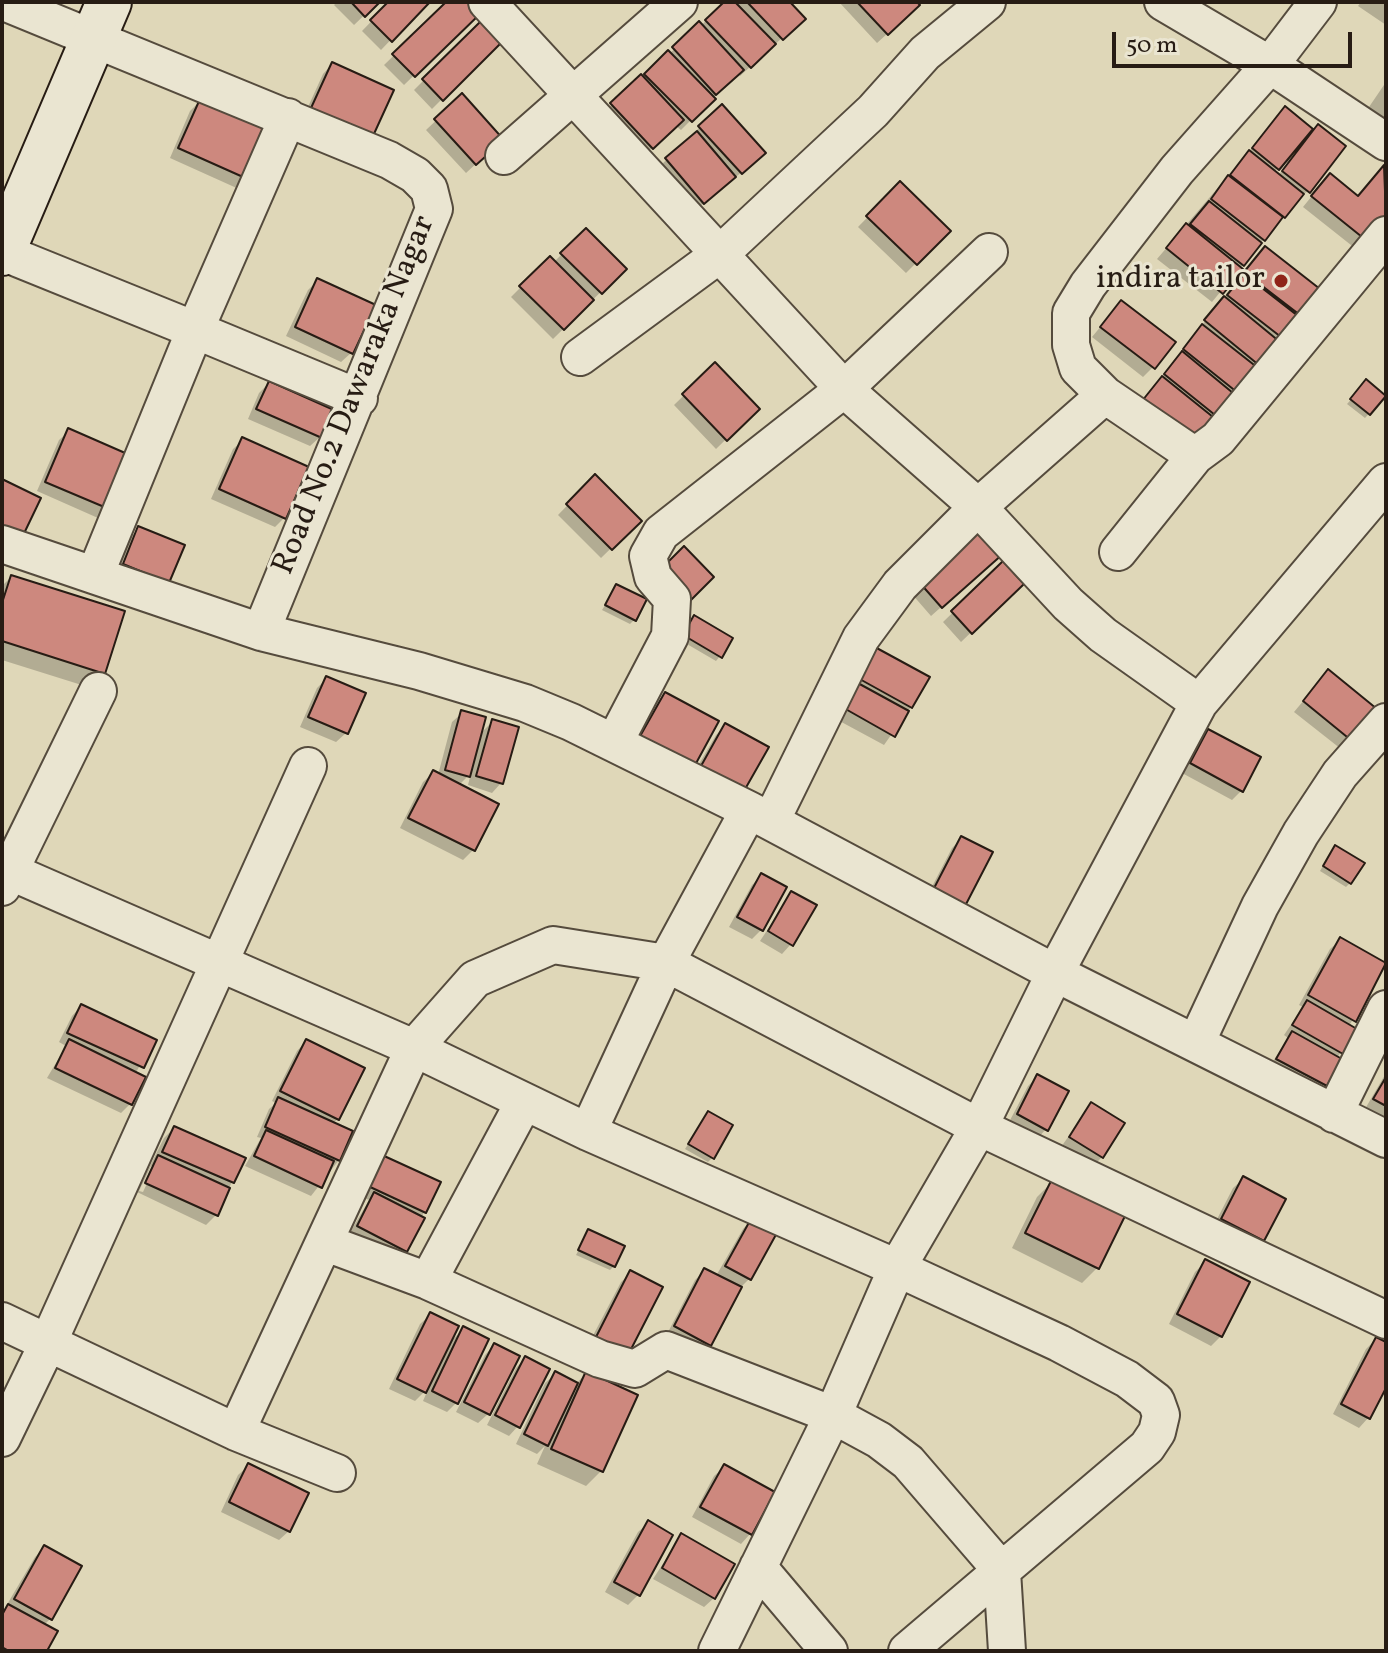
<!DOCTYPE html>
<html>
<head>
<meta charset="utf-8">
<style>
	body { margin:0 }
	#map { position:relative; width:1388px; height:1653px; overflow:hidden; background:#dfd7b8; font-family:Vollkorn,serif }
	canvas { display:block }
	.frame { position:absolute; inset:0; border:4px solid #271c14; pointer-events:none }
	.scale { position:absolute; left:1112px; top:32px; width:240px; height:36px; box-sizing:border-box; border:4px solid #271c14; border-top:0; padding-left:10px; font-size:24px; line-height:28px; white-space:nowrap; color:#271c14; -webkit-text-stroke:6px #eae5d1; paint-order:stroke }
</style>
</head>
<body>
<div id="map">
<canvas width="1388" height="1653"></canvas>
<div class="frame"></div>
<div class="scale">50 m</div>
</div>
<script>
const ctx = document.querySelector('canvas').getContext('2d');
ctx.lineJoin = 'round';
function paint(path, color) { ctx.fillStyle = color; ctx.fill(path, 'evenodd'); }
const toPath = rows => new Path2D(rows.map(r => 'M' + r).join(''));
function strokePath(path, color, width, dash) { ctx.strokeStyle = color; ctx.lineWidth = width; ctx.lineCap = dash ? 'butt' : 'round'; ctx.setLineDash(dash || []); ctx.stroke(path); }
function write(font, color, halo, rows, align = 'center') {
  ctx.font = font + ' Vollkorn,serif'; ctx.lineWidth = 6; ctx.setLineDash([]); ctx.textBaseline = 'middle'; ctx.strokeStyle = halo; ctx.fillStyle = color; for (const [text, x, y, turn = 0] of rows) {
    ctx.save(); ctx.translate(x, y); ctx.rotate((+turn || 0) * Math.PI / 180); ctx.textAlign = isNaN(turn) ? turn : align; if (halo) ctx.strokeText(text, 0, 0); ctx.fillText(text, 0, 0); ctx.restore();
  }
}
paint(toPath([
	[337,2,378,2,354,25,334,5],
	[390,2,427,2,381,50,362,31],
	[449,2,467,2,478,13,404,85,384,65],
	[727,2,787,2,803,19,740,76,738,73,681,130,676,126,642,157,602,114],
	[839,2,915,2,908,15,877,43],
	[1361,2,1386,2,1386,25,1358,6],
	[480,24,498,43,432,109,414,90],
	[332,64,371,135,303,118,323,74],
	[1386,82,1386,118,1369,107],
	[462,96,492,149,466,173,426,130],
	[200,101,271,133,241,190,170,158,190,111],
	[1285,109,1314,132,1308,191,1297,199,1212,302,1157,259],
	[1285,160,1288,162,1278,176,1274,172],
	[700,127,754,162,693,212,657,169],
	[1384,168,1386,214,1356,249,1303,207,1320,186,1357,198],
	[900,184,948,231,906,273,858,227],
	[586,230,624,269,553,339,511,297,550,258,554,262],
	[1255,258,1298,313,1236,391,1209,419,1134,411],
	[318,280,351,353,341,362,286,336,308,290],
	[1121,302,1153,367,1143,377,1092,337],
	[715,365,757,409,716,449,674,405],
	[1367,382,1384,397,1365,418,1347,404],
	[269,383,320,437,310,446,248,419,259,393],
	[69,431,107,508,98,518,37,491,59,440],
	[243,440,284,518,275,527,211,499,233,449],
	[595,477,639,521,601,558,558,515],
	[969,519,991,563,931,616,911,593],
	[139,529,158,592,114,574,129,538],
	[1003,564,1022,584,961,642,943,622],
	[11,577,103,673,88,687,2,660,2,586],
	[617,586,634,620,630,624,602,610],
	[691,622,720,656,716,661,680,640],
	[864,658,911,707,884,745,834,718],
	[327,678,346,733,336,742,300,727,317,688],
	[1319,682,1374,709,1341,749,1294,712],
	[665,694,716,722,631,748,655,704],
	[462,713,480,734,493,721,501,783,492,793,468,785,471,773,461,783,457,782,496,805,473,850,463,860,400,828,423,782,433,773,438,775,452,722],
	[726,725,766,748,692,776,716,735],
	[1208,732,1242,790,1232,800,1182,773,1199,742],
	[962,838,990,852,923,904,952,848],
	[1331,852,1350,883,1346,887,1320,871],
	[761,876,761,930,752,939,729,927,752,885],
	[792,893,791,944,782,954,760,941],
	[1340,940,1385,964,1349,1026,1355,1030,1337,1058,1340,1059,1316,1095,1268,1069,1288,1038,1284,1035,1303,1007,1299,1005,1330,949],
	[81,1006,154,1041,135,1074,130,1104,121,1113,47,1078,66,1046,59,1042,72,1016],
	[306,1041,338,1119,332,1124,339,1160,311,1196,245,1166,261,1138,257,1137,269,1109,276,1103,272,1101,297,1051],
	[1386,1073,1386,1121,1365,1109],
	[1038,1076,1046,1129,1037,1139,1008,1124,1028,1086],
	[1091,1105,1102,1157,1092,1167,1061,1147],
	[708,1113,712,1158,708,1162,685,1149],
	[174,1128,243,1159,216,1215,206,1225,137,1192,164,1138],
	[151,1166,155,1166,143,1192,139,1191],
	[373,1167,424,1212,406,1251,396,1260,348,1236,369,1200,360,1196],
	[1243,1179,1263,1240,1253,1250,1212,1229,1233,1188],
	[1052,1182,1097,1268,1082,1283,1012,1248,1037,1197],
	[752,1219,749,1279,739,1289,709,1345,700,1355,666,1336,695,1280,705,1270,716,1276,743,1229],
	[588,1232,614,1266,610,1270,576,1255],
	[1205,1262,1221,1336,1211,1346,1169,1324,1195,1272],
	[631,1273,660,1288,586,1349,621,1282],
	[430,1315,449,1343,463,1329,460,1399,447,1412,423,1401,429,1387,415,1401,389,1389,420,1324],
	[1376,1339,1386,1344,1386,1384,1368,1418,1359,1428,1333,1414,1366,1349],
	[494,1345,488,1414,478,1423,456,1412,485,1355],
	[525,1358,518,1426,509,1436,487,1425,516,1368],
	[586,1373,601,1471,586,1486,537,1464,545,1446,537,1454,516,1444,545,1383,555,1374,576,1384],
	[248,1466,289,1531,279,1540,221,1512,238,1475],
	[724,1467,750,1534,741,1544,692,1517,714,1476],
	[648,1523,671,1535,638,1595,628,1605,605,1592,638,1532],
	[681,1536,714,1598,704,1607,653,1579],
	[44,1548,50,1619,44,1625,45,1651,2,1651,2,1613,35,1557]
]), '#0003');
const building = toPath([
	[351,2,380,2,365,17,351,2],
	[388,2,430,2,392,42,370,20,388,2],
	[446,2,470,2,481,13,415,77,392,54,446,2],
	[724,2,735,2,776,44,751,68,705,20,724,2],
	[747,2,790,2,806,19,783,40,747,2],
	[857,2,917,2,920,5,888,35,857,2],
	[699,21,744,70,716,95,672,47,699,21],
	[480,22,501,43,443,101,422,79,480,22],
	[668,50,716,99,692,122,644,74,668,50],
	[332,62,394,90,373,136,311,108,332,62],
	[641,74,684,120,653,149,610,103,641,74],
	[462,93,504,140,476,165,434,119,462,93],
	[200,99,274,132,252,181,178,148,200,99],
	[722,104,766,153,742,174,698,126,722,104],
	[1285,106,1313,129,1279,170,1252,148,1285,106],
	[1318,124,1346,146,1310,193,1282,171,1318,124],
	[697,131,736,177,704,204,665,158,697,131],
	[1249,150,1304,194,1285,218,1230,175,1249,150],
	[1384,165,1386,217,1367,241,1311,196,1330,173,1358,196,1384,165],
	[1228,175,1283,217,1265,241,1211,199,1228,175],
	[900,181,951,231,917,265,866,216,900,181],
	[1209,201,1262,243,1244,266,1190,224,1209,201],
	[1186,223,1243,269,1223,294,1166,248,1186,223],
	[586,228,627,269,602,294,560,253,586,228],
	[1265,246,1320,289,1300,315,1244,272,1265,246],
	[550,256,594,300,564,330,519,286,550,256],
	[1244,274,1298,316,1281,337,1227,295,1244,274],
	[317,278,376,305,353,354,295,327,317,278],
	[1224,296,1280,342,1260,366,1204,320,1224,296],
	[1121,300,1176,342,1155,369,1100,327,1121,300],
	[1202,324,1258,368,1238,393,1183,349,1202,324],
	[1182,351,1233,393,1215,415,1164,374,1182,351],
	[715,362,760,409,727,441,682,394,715,362],
	[1162,376,1213,417,1193,442,1142,401,1162,376],
	[1366,379,1386,396,1370,415,1350,399,1366,379],
	[269,381,334,410,322,438,256,409,269,381],
	[68,428,132,456,109,509,45,482,68,428],
	[242,437,309,467,286,519,219,489,242,437],
	[595,474,642,521,612,550,566,504,595,474],
	[2,479,41,498,18,546,2,538,2,479],
	[978,507,1004,553,942,608,919,582,978,507],
	[138,526,185,545,169,583,123,564,138,526],
	[684,546,714,577,691,600,661,569,684,546],
	[1003,561,1024,584,972,634,951,611,1003,561],
	[11,575,125,611,105,674,2,641,2,603,11,575],
	[616,584,647,599,636,621,605,605,616,584],
	[694,615,733,638,722,658,683,635,694,615],
	[873,646,930,677,912,708,856,677,873,646],
	[1328,669,1377,709,1352,741,1303,701,1328,669],
	[326,676,366,693,348,734,308,717,326,676],
	[856,682,909,711,895,737,842,707,856,682],
	[665,692,719,721,694,767,639,738,665,692],
	[461,710,486,717,470,777,445,770,461,710],
	[492,719,519,727,503,784,476,776,492,719],
	[725,723,769,747,744,791,701,766,725,723],
	[1208,729,1261,757,1243,792,1190,763,1208,729],
	[433,770,499,804,475,851,408,818,433,770],
	[961,836,993,852,963,910,931,894,961,836],
	[1335,845,1365,863,1351,884,1323,866,1335,845],
	[761,873,787,887,763,931,737,917,761,873],
	[791,891,817,905,793,946,768,931,791,891],
	[1340,937,1386,963,1356,1022,1308,995,1340,937],
	[1307,1000,1357,1029,1343,1054,1292,1025,1307,1000],
	[81,1004,157,1040,144,1068,67,1033,81,1004],
	[1292,1031,1342,1059,1327,1086,1276,1059,1292,1031],
	[69,1039,146,1077,132,1105,55,1068,69,1039],
	[306,1039,365,1068,339,1120,280,1091,306,1039],
	[1037,1074,1069,1091,1048,1131,1017,1114,1037,1074],
	[1386,1077,1386,1106,1373,1099,1386,1077],
	[278,1097,353,1131,340,1161,265,1127,278,1097],
	[1091,1102,1125,1123,1103,1158,1069,1137,1091,1102],
	[708,1111,733,1125,714,1159,688,1144,708,1111],
	[174,1126,246,1158,234,1183,162,1152,174,1126],
	[266,1130,334,1161,322,1188,254,1156,266,1130],
	[158,1155,230,1188,218,1216,145,1183,158,1155],
	[382,1155,441,1182,426,1213,368,1186,382,1155],
	[1243,1176,1286,1199,1264,1241,1221,1219,1243,1176],
	[1052,1179,1125,1216,1099,1269,1025,1233,1052,1179],
	[374,1192,425,1218,407,1252,357,1226,374,1192],
	[752,1217,778,1231,751,1280,725,1266,752,1217],
	[588,1229,625,1246,615,1267,578,1250,588,1229],
	[1205,1259,1250,1282,1222,1337,1177,1314,1205,1259],
	[704,1268,742,1287,711,1346,674,1326,704,1268],
	[630,1270,663,1287,627,1357,595,1339,630,1270],
	[430,1312,459,1326,426,1393,397,1379,430,1312],
	[463,1326,489,1339,458,1404,432,1391,463,1326],
	[1376,1337,1386,1342,1386,1388,1370,1419,1341,1404,1376,1337],
	[494,1343,520,1356,490,1415,464,1402,494,1343],
	[525,1356,550,1369,520,1428,495,1415,525,1356],
	[555,1371,578,1383,548,1446,524,1434,555,1371],
	[586,1371,638,1395,603,1472,551,1449,586,1371],
	[248,1463,309,1493,290,1532,229,1502,248,1463],
	[724,1464,775,1492,752,1535,700,1507,724,1464],
	[648,1520,673,1535,640,1596,614,1582,648,1520],
	[681,1533,735,1564,715,1599,662,1568,681,1533],
	[44,1545,82,1566,52,1620,14,1599,44,1545],
	[8,1604,58,1631,47,1651,9,1651,2,1647,2,1615,8,1604]
]);
paint(building, '#cd887e');
strokePath(building, '#271c14', 2);
const street = toPath([
	[4,2,389,160,415,175,429,189,434,209,261,632],
	[487,2,844,389,978,507,1068,604,1103,635,1199,703],
	[1163,2,1270,65,1386,142],
	[1318,2,1270,65,1177,170,1088,285,1071,313,1071,345,1078,368,1105,395,1195,456,1218,439,1386,235],
	[504,156,679,2],
	[2,252,195,330,288,117],
	[580,357,720,254,873,111,925,53,987,2],
	[2,544,261,632,419,671,525,703,571,722,749,810,1055,973,1386,1139],
	[1118,552,1195,456],
	[95,575,195,330,359,398],
	[614,743,670,636,672,599,653,577,648,556,661,533,844,389,989,252],
	[771,821,861,638,900,585,978,507,1105,395],
	[2,868,414,1048,588,1132,897,1268,1059,1343,1127,1379,1156,1401,1161,1415,1157,1432,1147,1447,907,1651],
	[2,887,98,691],
	[1196,1043,1260,906,1301,833,1340,774,1386,722],
	[1334,1114,1386,1009],
	[588,1132,666,963,749,810],
	[326,1243,428,1281,600,1359,635,1369,666,1350,833,1415,879,1440,908,1462,1002,1571,1007,1651],
	[428,1281,524,1102],
	[2,1321,236,1432,337,1473],
	[236,1432,414,1048,475,979,553,945,666,963,979,1127,1386,1320],
	[2,1438,48,1343,308,766],
	[758,1567,829,1651],
	[717,1651,833,1415,897,1268,979,1127,1055,973,1199,703,1386,482]
]);
const secondary = toPath([
	[2,253,109,2]
]);
strokePath(street, '#554b3d', 40);
strokePath(secondary, '#271c14', 48);
strokePath(street, '#eae5d1', 36);
strokePath(secondary, '#eae5d1', 44);
for (const [x, y, r, color] of [
	[1281,281,8,"#8f2418"]
]) { const dot = new Path2D(); dot.arc(x, y, r, 0, 2 * Math.PI); ctx.fillStyle = color; ctx.fill(dot); strokePath(dot, '#eae5d1', 3); }
write('32px', '#271c14', '#eae5d1', [
	["indira tailor",1265,281]
], 'right');
write('32px', '#271c14', '#eae5d1', [
	["Road No.2 Dawaraka Nagar",356,396,-68]
]);
</script>
</body>
</html>
